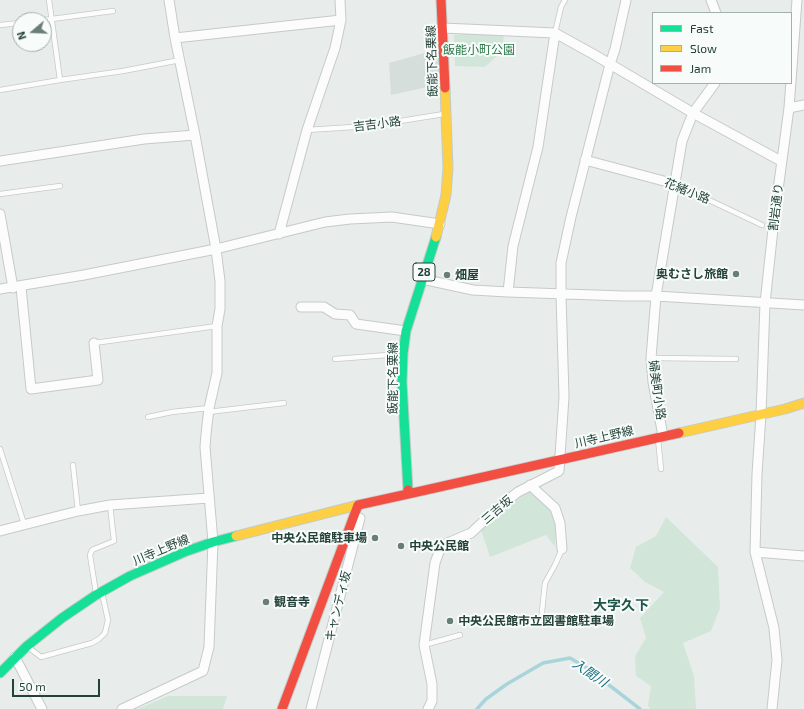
<!DOCTYPE html>
<html>
<head>
<meta charset="utf-8">
<style>
	body { margin:0 }
	#map { position:relative; width:804px; height:709px; overflow:hidden; background:#e8edeb; font-family:"Exo 2",sans-serif }
	canvas { display:block }
	.legend { position:absolute; left:652px; top:12px; width:140px; height:72px; box-sizing:border-box; background:#f7fbf9; border:1px solid #a3b1ad; margin:0; padding:5px 7px; list-style:none; font-size:12px; color:#24423a }
	.legend li { display:flex; align-items:center; gap:8px; height:20px }
	.legend b { width:20px; border:1px solid #a3b1ad }
	.north { position:absolute; left:12px; top:12px; width:40px; height:40px; box-sizing:border-box; background:#f7fbf9; border:1px solid #a3b1ad; border-radius:50%; rotate:251deg; font-size:11px; font-weight:700; line-height:16px; text-align:center; color:#24423a }
	.north::after { content:''; display:block; margin:auto; width:14px; height:18px; background:#697e78; clip-path:polygon(50% 0,100% 100%,50% 72%,0 100%) }
	.scale { position:absolute; left:12px; top:679px; width:88px; height:18px; box-sizing:border-box; border:2px solid #24423a; border-top:0; padding-left:5px; font-size:12px; line-height:14px; white-space:nowrap; color:#24423a; -webkit-text-stroke:3px #f7fbf9; paint-order:stroke }
</style>
</head>
<body>
<div id="map">
<canvas width="804" height="709"></canvas>
<ul class="legend">
<li><b style="height:5px;background:#16e098"></b>Fast</li>
<li><b style="height:5px;background:#ffcf43"></b>Slow</li>
<li><b style="height:5px;background:#f24e42"></b>Jam</li>
</ul>
<div class="north">N</div>
<div class="scale">50 m</div>
</div>
<script>
const ctx = document.querySelector('canvas').getContext('2d');
ctx.lineJoin = 'round';
function paint(path, color) { ctx.fillStyle = color; ctx.fill(path, 'evenodd'); }
const toPath = rows => new Path2D(rows.map(r => 'M' + r).join(''));
function strokePath(path, color, width, dash) { ctx.strokeStyle = color; ctx.lineWidth = width; ctx.lineCap = dash ? 'butt' : 'round'; ctx.setLineDash(dash || []); ctx.stroke(path); }
function write(font, color, halo, rows, align = 'center') {
  ctx.font = font + ' "Exo 2","Noto Sans JP",sans-serif'; ctx.lineWidth = 4; ctx.setLineDash([]); ctx.textBaseline = 'middle'; ctx.strokeStyle = halo; ctx.fillStyle = color; for (const [text, x, y, turn = 0] of rows) {
    ctx.save(); ctx.translate(x, y); ctx.rotate((+turn || 0) * Math.PI / 180); ctx.textAlign = isNaN(turn) ? turn : align; if (halo) ctx.strokeText(text, 0, 0); ctx.fillText(text, 0, 0); ctx.restore();
  }
}
paint(toPath([
	[439,49,441,84,391,95,389,63]
]), '#d6dedb');
paint(toPath([
	[478,33,504,35,502,51,485,67,455,66,454,35],
	[528,490,552,509,556,533,555,547,546,535,490,557,480,527],
	[666,517,718,567,720,608,711,631,683,643,694,676,696,709,650,709,648,705,651,686,636,676,635,656,646,638,640,618,664,592,645,582,630,568,636,547,656,536],
	[168,696,227,696,223,709,138,709]
]), '#d1e6d8');
strokePath(toPath([
	[477,709,486,699,507,684,543,663,570,658,587,668,640,709]
]), '#a9d4db', 3.5);
const lane = toPath([
	[49,0,60,80],
	[44,20,113,11],
	[0,25,20,23],
	[555,33,561,7,565,0],
	[0,90,60,80,123,71,180,60],
	[307,130,369,126,444,114],
	[675,184,762,225],
	[0,194,60,186],
	[94,343,217,326],
	[651,358,736,359],
	[335,359,401,354],
	[208,412,284,403],
	[148,417,172,412,209,408],
	[658,439,661,469],
	[0,449,24,524],
	[73,465,78,511],
	[96,593,90,555,92,550,114,541,110,505],
	[541,621,545,583,555,565,562,549],
	[424,645,460,635],
	[28,647,41,657,92,643,99,639,105,633,108,620,102,593]
]);
const street = toPath([
	[711,0,716,13],
	[443,28,555,33,593,54,693,113,781,161],
	[175,38,341,20],
	[789,108,804,105],
	[585,160,675,184],
	[0,161,144,139,195,135],
	[0,214,13,288],
	[279,234,307,130,335,48,341,20,340,0],
	[422,279,473,290,508,292,623,296,656,296,804,305],
	[21,287,31,389,98,380,94,343],
	[0,289,84,275,216,249,325,222,350,219,392,217,440,224],
	[508,292,513,246,538,147,555,33],
	[301,307,324,307,335,314,350,315,356,324,406,331],
	[663,436,653,382,651,358,656,296,682,141,693,113,715,83],
	[530,485,555,508,560,523,562,549],
	[0,531,78,511,110,505,209,498],
	[755,552,804,556],
	[15,657,42,709],
	[122,709,203,671,209,647,213,542,205,447,206,434,209,408,217,373,217,326,220,309,220,281,216,249,195,135,175,38,169,0],
	[311,709,360,518],
	[428,709,432,701,432,684,424,645,435,563,441,546,471,533,500,506,518,492,559,471,564,397,561,295,561,263,571,217,610,64,615,49,626,0],
	[772,709,777,660,774,628,755,552,757,474,761,415,765,303,774,220,789,108,797,0]
]);
const fast = toPath([
	[408,490,402,382,403,354,406,331,436,237],
	[0,673,27,646,62,618,96,595,130,576,187,551,213,542,236,536]
]);
const slow = toPath([
	[436,237,446,195,448,168,445,88],
	[679,433,785,409,804,403],
	[236,536,358,505]
]);
const jam = toPath([
	[441,0,445,88],
	[408,494,679,433],
	[282,709,358,505,408,494,408,490]
]);
strokePath(lane, '#c5cac8', 6);
strokePath(street, '#c5cac8', 11);
strokePath(fast, '#c3cbc8', 11);
strokePath(slow, '#c3cbc8', 11);
strokePath(jam, '#c3cbc8', 11);
strokePath(lane, '#fcfcfc', 4.5);
strokePath(street, '#fcfcfc', 9);
strokePath(fast, '#16e098', 9);
strokePath(slow, '#ffcf43', 9);
strokePath(jam, '#f24e42', 9);
for (const [x, y, r, color] of [
	[736,274,4,"#697e78"],
	[447,275,4,"#697e78"],
	[375,538,4,"#697e78"],
	[401,546,4,"#697e78"],
	[266,602,4,"#697e78"],
	[450,621,4,"#697e78"]
]) { const dot = new Path2D(); dot.arc(x, y, r, 0, 2 * Math.PI); ctx.fillStyle = color; ctx.fill(dot); strokePath(dot, '#f7fbf9', 1.5); }
for (const [x, y, w] of [
	[424,272,22]
]) { const box = new Path2D(); box.roundRect(x - w / 2, y - 9, w, 18, 3); ctx.fillStyle = '#f7fbf9'; ctx.fill(box); strokePath(box, '#24423a', 1); }
write('bold 11px', '#24423a', null, [
	["28",424,272]
]);
write('12px', '#2d7a4b', '#f7fbf9', [
	["飯能小町公園",479,50]
]);
write('12px', '#24423a', '#f7fbf9', [
	["飯能下名栗線",432,61,-92],
	["吉吉小路",377,124,-7],
	["花緒小路",687,191,22],
	["割岩通り",776,207,-83],
	["飯能下名栗線",393,378,-90],
	["婦美町小路",657,390,82],
	["川寺上野線",604,437,-13],
	["三吉坂",497,510,-41],
	["川寺上野線",161,550,-23],
	["キャンディ坂",338,606,-76]
]);
write('bold 12px', '#24423a', '#f7fbf9', [
	["奥むさし旅館",728,274,"right"],
	["畑屋",455,275],
	["中央公民館駐車場",367,538,"right"],
	["中央公民館",409,546],
	["観音寺",274,602],
	["中央公民館市立図書館駐車場",458,621]
], 'left');
write('italic 13px', '#1c6f80', '#f7fbf9', [
	["入間川",590,673,34]
]);
write('bold 14px', '#1f5548', '#f7fbf9', [
	["大字久下",621,605]
]);
</script>
</body>
</html>
